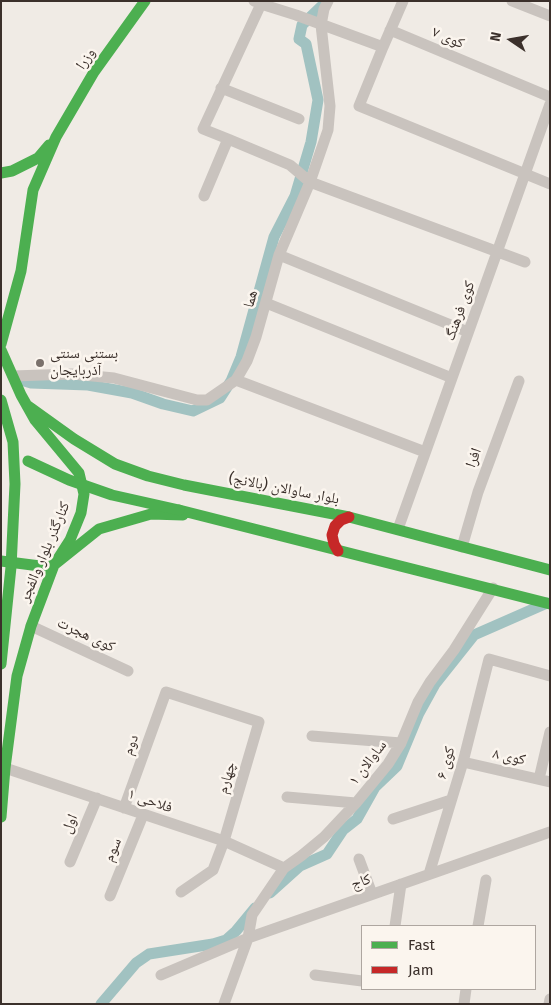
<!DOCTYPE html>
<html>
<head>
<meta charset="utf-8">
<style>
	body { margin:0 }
	#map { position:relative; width:551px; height:1005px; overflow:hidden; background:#f0ebe5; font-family:"Fira Sans",sans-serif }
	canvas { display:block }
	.frame { position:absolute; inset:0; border:2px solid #3b302b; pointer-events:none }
	.legend { position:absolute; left:361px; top:925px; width:175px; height:65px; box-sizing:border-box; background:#fbf5ee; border:1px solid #aea6a0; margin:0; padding:6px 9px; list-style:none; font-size:15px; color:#3b302b }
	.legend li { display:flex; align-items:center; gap:10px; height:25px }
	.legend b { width:25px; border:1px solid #aea6a0 }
	.north { position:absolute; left:486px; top:15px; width:50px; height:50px; -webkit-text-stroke:4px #fbf5ee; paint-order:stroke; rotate:282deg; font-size:14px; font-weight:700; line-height:20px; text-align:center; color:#3b302b }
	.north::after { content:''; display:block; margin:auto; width:18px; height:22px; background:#3b302b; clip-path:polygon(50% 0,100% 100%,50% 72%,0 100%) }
</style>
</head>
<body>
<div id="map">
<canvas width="551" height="1005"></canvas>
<div class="frame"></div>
<ul class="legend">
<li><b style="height:6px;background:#4caf50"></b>Fast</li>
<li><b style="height:6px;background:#c62828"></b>Jam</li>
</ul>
<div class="north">N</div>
</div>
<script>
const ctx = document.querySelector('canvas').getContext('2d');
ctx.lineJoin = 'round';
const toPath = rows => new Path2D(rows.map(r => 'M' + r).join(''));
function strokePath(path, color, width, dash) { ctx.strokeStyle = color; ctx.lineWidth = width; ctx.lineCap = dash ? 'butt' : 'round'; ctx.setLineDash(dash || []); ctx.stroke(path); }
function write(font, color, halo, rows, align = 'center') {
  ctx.font = font + ' "Fira Sans","Noto Naskh Arabic",sans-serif'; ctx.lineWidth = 5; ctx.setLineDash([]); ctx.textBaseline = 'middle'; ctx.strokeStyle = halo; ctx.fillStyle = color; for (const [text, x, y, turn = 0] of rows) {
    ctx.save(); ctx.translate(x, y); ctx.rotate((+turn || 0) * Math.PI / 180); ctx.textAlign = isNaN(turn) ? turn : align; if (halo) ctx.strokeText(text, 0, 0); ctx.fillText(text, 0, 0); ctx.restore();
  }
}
strokePath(toPath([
	[15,378,31,383,88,385,132,393,163,404,193,411,220,398,231,381,241,357,274,237,295,196,311,142,318,100,306,44,299,39,302,25,327,1],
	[270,893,300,866,327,854,343,830,357,819,375,787,397,766,419,713,435,684,474,635,547,603],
	[101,1004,136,963,149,954,213,944,226,940,236,931,255,908]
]), '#a1c2c1', 11);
strokePath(toPath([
	[264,1,261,4,296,15,383,47,359,106,550,184],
	[512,1,550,16],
	[390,30,550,97],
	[383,47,403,1],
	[221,88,299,119],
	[228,139,290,165,310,182,525,262],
	[204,196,228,139,203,129,261,4,254,1],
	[279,255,468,332],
	[266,303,452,378],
	[13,376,72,374,114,378,197,400,207,400,236,380,247,361,256,337,279,255,310,182,328,130,330,106,321,25,324,9,328,1],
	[236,380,425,452],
	[398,529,550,104],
	[462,547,478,492,519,381],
	[31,626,128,671],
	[312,736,401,743],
	[463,762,550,782],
	[5,768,224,841,284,868],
	[539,779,550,732],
	[287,797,356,803],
	[124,808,166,692,259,722,224,841,213,870,181,892],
	[393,819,451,800],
	[359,859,372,894],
	[70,862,97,798],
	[429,874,463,762,489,659,550,676],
	[110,896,143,815],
	[395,926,401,884],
	[478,926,486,880],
	[161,975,248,938,550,832],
	[315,975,362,981],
	[224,1004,248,938,252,915,284,868,301,856,324,837,356,803,388,764,401,743,418,702,430,682,454,650,493,588],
	[464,1004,466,989],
	[549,1004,550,999]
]), '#c9c3be', 11);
strokePath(toPath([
	[1,173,12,171,38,158,49,145],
	[1,344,21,271,33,190,56,137,94,72,145,1],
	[1,350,21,395,35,420,79,473,84,494,81,513,70,540,54,565,31,626,17,676,5,768,1,817],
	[28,406,74,439,115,464,148,476,184,485,349,517,550,570],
	[179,510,550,604],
	[1,561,40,566,54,565,99,529,151,514,183,515]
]), '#4caf50', 11);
strokePath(toPath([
	[338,551,334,544,332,535,335,526,341,520,349,517]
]), '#c62828', 11);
strokePath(toPath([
	[1,400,13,442,15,484,11,567,1,664],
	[28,461,69,480,112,495,179,510]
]), '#4caf50', 11);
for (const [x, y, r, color] of [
	[40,363,5,"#7a716c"]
]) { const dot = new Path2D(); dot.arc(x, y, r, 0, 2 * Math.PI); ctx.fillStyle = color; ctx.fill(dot); strokePath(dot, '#fbf5ee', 2); }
write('15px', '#3b302b', '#fbf5ee', [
	["کوی ۷",448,38,23],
	["وزرا",86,59,-56],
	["هما",251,299,-74],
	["کوی فرهنگ",460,311,-70],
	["افرا",474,458,-70],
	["بلوار ساوالان (بالانج)",284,489,11],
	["کنارگذر بلوار والفجر",45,552,-67],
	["کوی هجرت",86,635,25],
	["دوم",131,745,-70],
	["کوی ۸",509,757,12],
	["ساوالان ۱",368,763,-53],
	["کوی ۶",446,763,-74],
	["چهارم",227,778,-74],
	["فلاحی ۱",150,801,19],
	["اول",70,824,-67],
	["سوم",113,850,-68],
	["کاج",361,882,-19]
]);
write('15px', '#3b302b', '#fbf5ee', [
	["بستنی سنتی",50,354],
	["آذربایجان",50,371]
], 'left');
</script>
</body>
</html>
